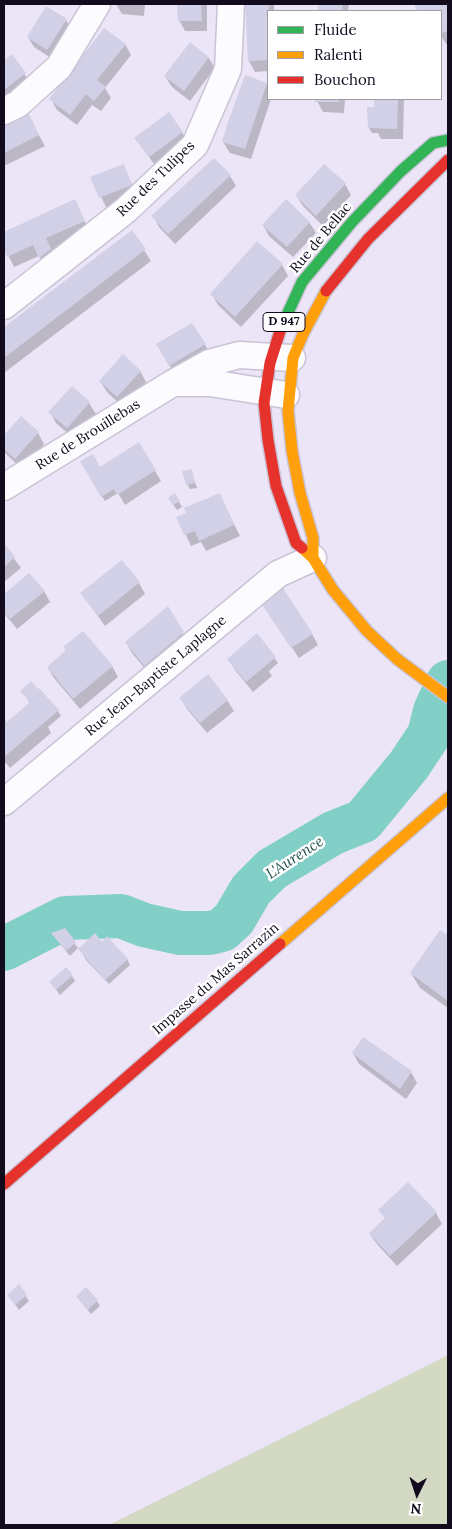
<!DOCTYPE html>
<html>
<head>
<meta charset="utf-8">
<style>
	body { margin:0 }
	#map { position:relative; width:452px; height:1529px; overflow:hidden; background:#ebe5f7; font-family:Lora,serif }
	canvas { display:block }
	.frame { position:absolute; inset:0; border:5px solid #120a1d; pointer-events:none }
	.legend { position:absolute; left:267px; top:10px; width:175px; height:90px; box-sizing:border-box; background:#fff; border:1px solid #a09da5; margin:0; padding:6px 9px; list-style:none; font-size:15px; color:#120a1d }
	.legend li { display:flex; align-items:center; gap:10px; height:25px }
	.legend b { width:25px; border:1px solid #a09da5 }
	.north { position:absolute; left:392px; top:1469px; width:50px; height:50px; -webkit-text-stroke:4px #fff; paint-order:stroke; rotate:184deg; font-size:14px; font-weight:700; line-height:20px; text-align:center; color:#120a1d }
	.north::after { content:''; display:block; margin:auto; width:18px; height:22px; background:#120a1d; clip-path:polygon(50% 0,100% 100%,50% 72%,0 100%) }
</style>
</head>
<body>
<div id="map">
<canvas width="452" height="1529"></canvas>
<div class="frame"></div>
<ul class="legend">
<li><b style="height:6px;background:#30b455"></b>Fluide</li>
<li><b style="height:6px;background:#ff9f0a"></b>Ralenti</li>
<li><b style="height:6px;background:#e5322d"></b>Bouchon</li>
</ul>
<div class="north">N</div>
</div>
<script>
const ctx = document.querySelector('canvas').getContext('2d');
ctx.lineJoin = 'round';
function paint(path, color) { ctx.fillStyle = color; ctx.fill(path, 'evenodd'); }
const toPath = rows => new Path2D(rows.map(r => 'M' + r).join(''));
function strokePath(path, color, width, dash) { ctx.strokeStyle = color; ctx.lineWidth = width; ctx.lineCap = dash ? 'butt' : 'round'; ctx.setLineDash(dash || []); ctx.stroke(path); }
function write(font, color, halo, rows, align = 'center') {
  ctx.font = font + ' Lora,serif'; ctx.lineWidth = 5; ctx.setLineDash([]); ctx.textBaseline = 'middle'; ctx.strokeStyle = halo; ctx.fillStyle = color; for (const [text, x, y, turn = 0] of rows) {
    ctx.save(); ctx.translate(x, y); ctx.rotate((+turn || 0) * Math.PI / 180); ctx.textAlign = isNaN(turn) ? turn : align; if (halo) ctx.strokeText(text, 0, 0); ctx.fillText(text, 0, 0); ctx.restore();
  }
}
paint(toPath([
	[448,1355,448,1525,109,1525]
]), '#d3d9c3');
paint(toPath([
	[435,711,448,721,426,762,397,799,383,809,360,832,311,857,293,871,269,885,260,894,243,922,228,937,205,950,193,949,121,924,68,924,34,940,4,960,4,949,65,918,121,916,144,925,180,933,210,933,222,930,234,919,251,890,272,869,333,833,363,821,409,765,429,735]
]), '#82cfc8');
paint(toPath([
	[116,4,145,4,144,16,122,14],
	[179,4,207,4,207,31,185,31,179,20],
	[246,4,274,4,274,11,268,11,268,71,255,72,249,61],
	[319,4,349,4,348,11,319,11],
	[416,4,448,4,448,44,446,44,441,36,441,11,418,11],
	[66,20,72,31,54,60,34,47,28,37],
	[125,44,131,55,105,88,111,98,101,111,92,105,77,125,57,110,51,99],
	[12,56,31,84,4,102,4,62],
	[208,57,215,68,190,101,172,87,165,76],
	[266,84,268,88,268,99,271,99,251,159,230,153,223,142],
	[316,99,345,99,344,113,323,112],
	[375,99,404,99,403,139,381,139,378,133,372,133,369,128,375,108],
	[28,116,45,146,4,166,4,128],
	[182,132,188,143,156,167,136,138],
	[123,165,137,196,107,209,92,178],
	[230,176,236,186,175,244,159,227,153,216],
	[345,184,351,195,323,226,303,206,296,195],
	[74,200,90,232,51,250,57,261,46,268,39,256,14,267,4,247,4,233],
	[309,222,316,233,293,257,269,236,263,225],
	[132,232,151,261,4,373,4,330],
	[282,265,288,276,241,327,218,305,212,294],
	[158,345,205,345,211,355,176,376],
	[140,371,146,382,123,407,107,392,100,381],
	[72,388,89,403,96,414,73,438,56,423,50,412],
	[21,418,38,433,44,444,22,469,4,452,4,437],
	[139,444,161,481,125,505,118,493,105,501,81,462,100,468],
	[191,470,197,488,190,489,187,484],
	[219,494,240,536,206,551,201,542,191,546,178,518],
	[175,495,182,507,177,510,172,503],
	[4,545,21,568,4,582],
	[29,574,44,591,50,602,17,629,4,613,4,596],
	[139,583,145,594,105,626,82,594],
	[167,608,189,644,151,676,132,653,126,642],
	[269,614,312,634,318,645,299,658],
	[257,635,278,663,269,671,272,676,253,692,235,670,228,659],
	[112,666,118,677,80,709,54,678,48,668],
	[22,691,58,711,61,716,48,727,51,733,10,768,6,763,4,765,4,719,7,723,30,703],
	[181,698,227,700,234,711,207,733,187,709],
	[448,933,448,1008,420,988,411,973],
	[52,934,74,943,78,948,70,956],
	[102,943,127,959,130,965,109,984,86,960,80,949],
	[72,976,75,981,60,995,51,983],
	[353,1053,411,1072,417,1083,406,1099,359,1064],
	[379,1210,436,1213,442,1224,397,1266,377,1244,370,1234,386,1219],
	[19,1286,29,1301,19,1310,12,1300],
	[77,1297,97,1301,100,1306,91,1314]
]), '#0003');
strokePath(toPath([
	[4,949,65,918,121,916,144,925,180,933,210,933,222,930,234,919,251,890,272,869,333,833,363,821,409,765,429,735,435,711,448,682]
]), '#82cfc8', 44);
paint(toPath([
	[177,4,201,4,202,21,178,21],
	[245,4,269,4,268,60,248,61],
	[318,4,343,4,342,11,318,11],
	[414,4,448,4,448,31,441,33,441,11,417,11],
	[46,6,67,19,47,50,27,37],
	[104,28,126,44,97,80,106,87,94,101,86,94,70,115,49,99],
	[190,42,209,57,184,91,164,76],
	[12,54,26,73,4,90,4,60],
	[245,75,267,83,245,149,222,142,227,125],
	[315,99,339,99,339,102,315,102],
	[374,99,398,99,397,129,368,128,367,107,374,107],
	[169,112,183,132,149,157,134,138],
	[29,114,39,135,4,153,4,126],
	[214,158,231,175,168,234,151,216],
	[124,164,132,185,99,198,90,177],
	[324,164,346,183,316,216,295,195],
	[75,199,85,221,46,238,51,249,39,258,33,245,7,257,4,250,4,232],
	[286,199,310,222,287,247,262,225],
	[132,230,146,249,4,358,4,327],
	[257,241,283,264,235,317,210,294],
	[192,323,206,344,169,366,156,344],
	[123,354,141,371,117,397,99,381],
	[72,386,90,402,67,428,48,412],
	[21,416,39,432,15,459,4,449,4,435],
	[139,442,156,470,117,495,114,489,101,497,80,461,93,454,100,467],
	[192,469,195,483,186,485,182,471],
	[175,493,180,501,173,505,168,498],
	[220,493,234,525,199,541,195,531,184,535,176,517,186,513,184,508],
	[4,543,15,557,4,567],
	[122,560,140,582,98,616,80,593],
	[29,573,45,591,10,619,4,612,4,594],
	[283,588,313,634,291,648,261,603],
	[168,606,184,632,144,666,125,642],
	[83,631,113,666,73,699,47,667,66,650,63,647],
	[257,633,276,657,246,682,227,659],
	[208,674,228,700,200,723,179,698],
	[31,681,38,689,39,688,59,710,4,757,4,717,7,722,30,702,20,691],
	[65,928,76,942,66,951,51,933],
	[440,930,446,934,448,931,448,1001,410,973],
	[95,933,102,942,107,936,128,959,105,980,78,949],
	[66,967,73,975,56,990,49,982],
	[363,1037,412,1071,400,1089,352,1053],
	[408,1182,437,1212,390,1256,369,1233,385,1218,378,1210],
	[19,1284,27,1295,15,1305,7,1295],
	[86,1287,98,1300,88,1310,76,1296]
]), '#d2d0e6');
const street = toPath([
	[4,111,18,104,59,67,97,4],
	[4,306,126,210,195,145,228,69,231,4],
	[176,383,210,383,286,395],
	[4,487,173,383,209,363,239,355,292,358],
	[4,802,278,574,313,558]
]);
const fast = toPath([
	[281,328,302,282,352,222,401,171,433,143,448,140]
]);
const slow = toPath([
	[302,548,313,558,333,590,367,631,397,659,448,697],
	[313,558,313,538,300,493,292,451,288,411,293,358,303,334,326,291],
	[280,944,448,798]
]);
const jam = toPath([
	[326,291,368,239,448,160],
	[281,328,270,363,264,403,268,440,276,486,296,543,302,548],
	[4,1184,280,944]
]);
strokePath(street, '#c9c3d5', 29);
strokePath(fast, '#c9c3d5', 14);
strokePath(slow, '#c9c3d5', 14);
strokePath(jam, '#c9c3d5', 14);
strokePath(street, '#fcfbfe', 26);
strokePath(fast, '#30b455', 11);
strokePath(slow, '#ff9f0a', 11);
strokePath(jam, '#e5322d', 11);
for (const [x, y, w] of [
	[284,322,42]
]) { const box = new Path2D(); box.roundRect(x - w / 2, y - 9.5, w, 19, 4); ctx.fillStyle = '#fff'; ctx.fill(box); strokePath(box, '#120a1d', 1); }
write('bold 12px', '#120a1d', null, [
	["D 947",284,322]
]);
write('14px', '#120a1d', '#fff', [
	["Rue des Tulipes",156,179,-44],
	["Rue de Bellac",321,238,-50],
	["Rue de Brouillebas",88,435,-32],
	["Rue Jean-Baptiste Laplagne",156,676,-40],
	["Impasse du Mas Sarrazin",216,979,-41]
]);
write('italic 15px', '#26564f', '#fff', [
	["L'Aurence",295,858,-33]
]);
</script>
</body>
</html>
